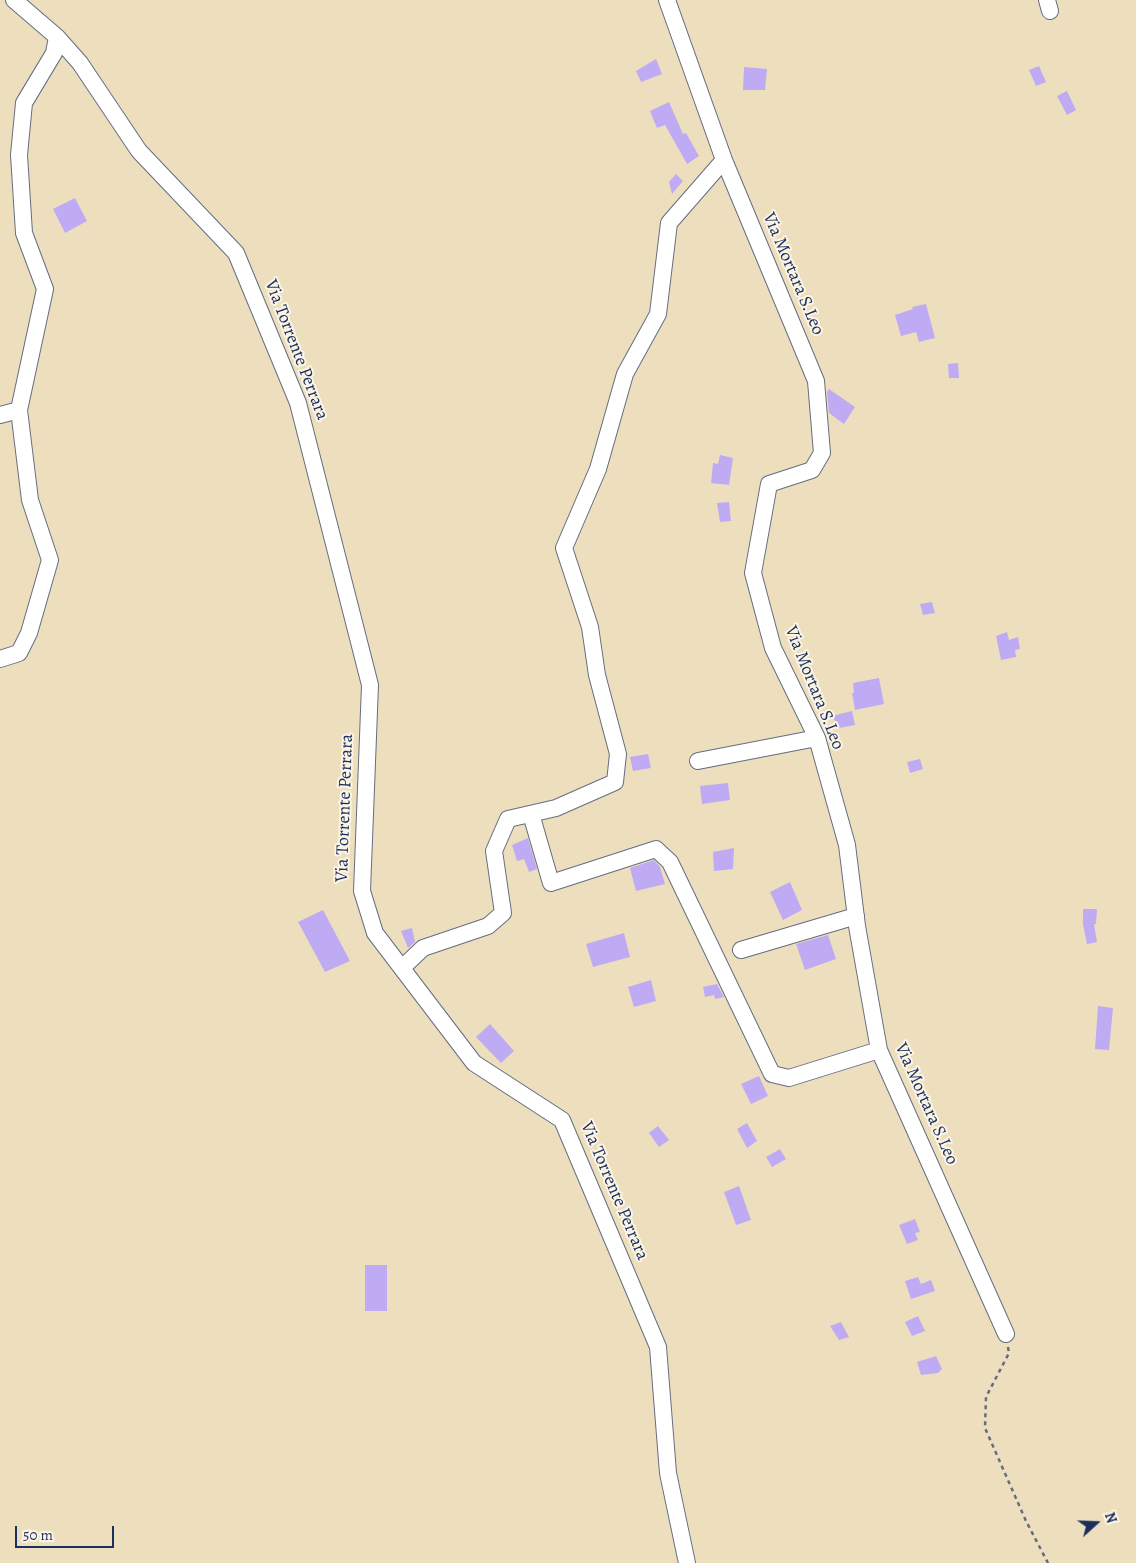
<!DOCTYPE html>
<html>
<head>
<meta charset="utf-8">
<style>
	body { margin:0 }
	#map { position:relative; width:1136px; height:1563px; overflow:hidden; background:#eddfbd; font-family:Alegreya,serif }
	canvas { display:block }
	.north { position:absolute; left:1071px; top:1498px; width:50px; height:50px; -webkit-text-stroke:4px #fcf5e5; paint-order:stroke; rotate:70deg; font-size:14px; font-weight:700; line-height:20px; text-align:center; color:#1b2f5e }
	.north::after { content:''; display:block; margin:auto; width:18px; height:22px; background:#1b2f5e; clip-path:polygon(50% 0,100% 100%,50% 72%,0 100%) }
	.scale { position:absolute; left:15px; top:1526px; width:99px; height:22px; box-sizing:border-box; border:2px solid #1b2f5e; border-top:0; padding-left:6px; font-size:15px; line-height:18px; white-space:nowrap; color:#1b2f5e; -webkit-text-stroke:4px #fcf5e5; paint-order:stroke }
</style>
</head>
<body>
<div id="map">
<canvas width="1136" height="1563"></canvas>
<div class="north">N</div>
<div class="scale">50 m</div>
</div>
<script>
const ctx = document.querySelector('canvas').getContext('2d');
ctx.lineJoin = 'round';
function paint(path, color) { ctx.fillStyle = color; ctx.fill(path, 'evenodd'); }
const toPath = rows => new Path2D(rows.map(r => 'M' + r).join(''));
function strokePath(path, color, width, dash) { ctx.strokeStyle = color; ctx.lineWidth = width; ctx.lineCap = dash ? 'butt' : 'round'; ctx.setLineDash(dash || []); ctx.stroke(path); }
function write(font, color, halo, rows, align = 'center') {
  ctx.font = font + ' Alegreya,serif'; ctx.lineWidth = 4; ctx.setLineDash([]); ctx.textBaseline = 'middle'; ctx.strokeStyle = halo; ctx.fillStyle = color; for (const [text, x, y, turn = 0] of rows) {
    ctx.save(); ctx.translate(x, y); ctx.rotate((+turn || 0) * Math.PI / 180); ctx.textAlign = isNaN(turn) ? turn : align; if (halo) ctx.strokeText(text, 0, 0); ctx.fillText(text, 0, 0); ctx.restore();
  }
}
paint(toPath([
	[656,59,662,74,641,82,636,71],
	[1039,66,1046,82,1036,86,1029,70],
	[744,67,767,69,765,90,743,90],
	[1067,91,1076,110,1067,115,1057,96],
	[669,102,683,134,686,133,699,156,687,164,665,125,657,128,650,111],
	[676,174,683,181,672,194,669,182],
	[75,198,87,221,65,233,53,209],
	[926,304,935,338,919,342,916,332,901,336,895,315,913,309,912,307],
	[958,363,959,378,949,378,948,364],
	[829,389,855,407,844,424,829,413,827,392],
	[720,455,733,458,729,485,711,483,713,463,718,464],
	[729,502,731,521,720,522,717,503],
	[932,602,935,613,923,615,920,604],
	[1007,632,1009,640,1018,637,1020,649,1015,650,1016,657,1001,660,996,636],
	[879,678,884,704,855,710,852,693,854,693,853,683],
	[852,711,855,725,839,728,832,716],
	[648,754,651,768,633,771,630,757],
	[920,759,923,769,910,773,907,762],
	[728,783,730,800,702,804,700,786],
	[528,838,537,869,529,872,524,859,517,861,512,845],
	[734,848,733,869,714,871,713,852],
	[654,860,660,867,665,884,636,891,630,868],
	[790,882,802,910,783,920,770,892],
	[1083,909,1097,909,1096,924,1094,924,1097,942,1087,944,1083,924],
	[323,910,350,961,325,972,298,922],
	[412,928,415,942,408,948,401,931],
	[624,933,630,957,593,967,586,944],
	[828,935,836,959,805,970,796,944],
	[651,980,656,1001,634,1007,628,987],
	[717,984,724,997,715,999,714,995,705,997,703,987],
	[1098,1006,1113,1008,1109,1050,1095,1049],
	[490,1024,514,1051,501,1063,476,1037],
	[759,1076,768,1096,751,1104,741,1084],
	[747,1123,757,1141,747,1148,737,1129],
	[658,1126,669,1140,659,1147,649,1133],
	[780,1149,786,1159,772,1167,766,1157],
	[739,1186,751,1220,736,1225,724,1192],
	[915,1219,920,1232,915,1233,918,1240,907,1244,899,1225],
	[365,1265,387,1265,387,1311,365,1311],
	[918,1277,921,1284,931,1280,935,1291,911,1299,905,1281],
	[918,1316,925,1331,912,1336,905,1322],
	[841,1322,849,1337,839,1340,830,1326],
	[936,1356,942,1369,938,1373,921,1375,917,1362]
]), '#bfabf4');
const minor = toPath([
	[14,0,57,37,80,63,139,151,236,253,298,403,370,685,362,891,375,933,474,1063,562,1120,658,1347,668,1473,687,1563],
	[667,0,724,160,816,381,822,453,812,470,769,484,753,573,773,648,817,738,847,845,857,926,879,1050,1006,1334],
	[1047,0,1050,11],
	[0,415,19,410],
	[0,659,19,653,29,633,50,560,30,500,19,410,45,289,24,233,19,155,24,103,54,53,57,37],
	[698,761,817,738],
	[531,814,551,883,656,849,670,862,772,1074,789,1078,879,1050],
	[741,950,856,916],
	[402,968,423,948,488,926,503,913,494,851,508,819,556,808,615,782,618,754,597,675,590,627,564,548,598,469,625,374,658,314,669,223,724,160]
]);
strokePath(minor, '#646d7f', 18);
strokePath(toPath([
	[1008,1347,1009,1353,986,1397,985,1428,1026,1521,1048,1563]
]), '#646d7f', 2.5, [4, 4]);
strokePath(minor, '#fff', 16);
write('18px', '#1b2f5e', '#fcf5e5', [
	["Via Mortara S.Leo",793,274,67],
	["Via Torrente Perrara",296,350,69],
	["Via Mortara S.Leo",814,688,68],
	["Via Torrente Perrara",345,808,-88],
	["Via Mortara S.Leo",926,1104,66],
	["Via Torrente Perrara",614,1191,67]
]);
</script>
</body>
</html>
